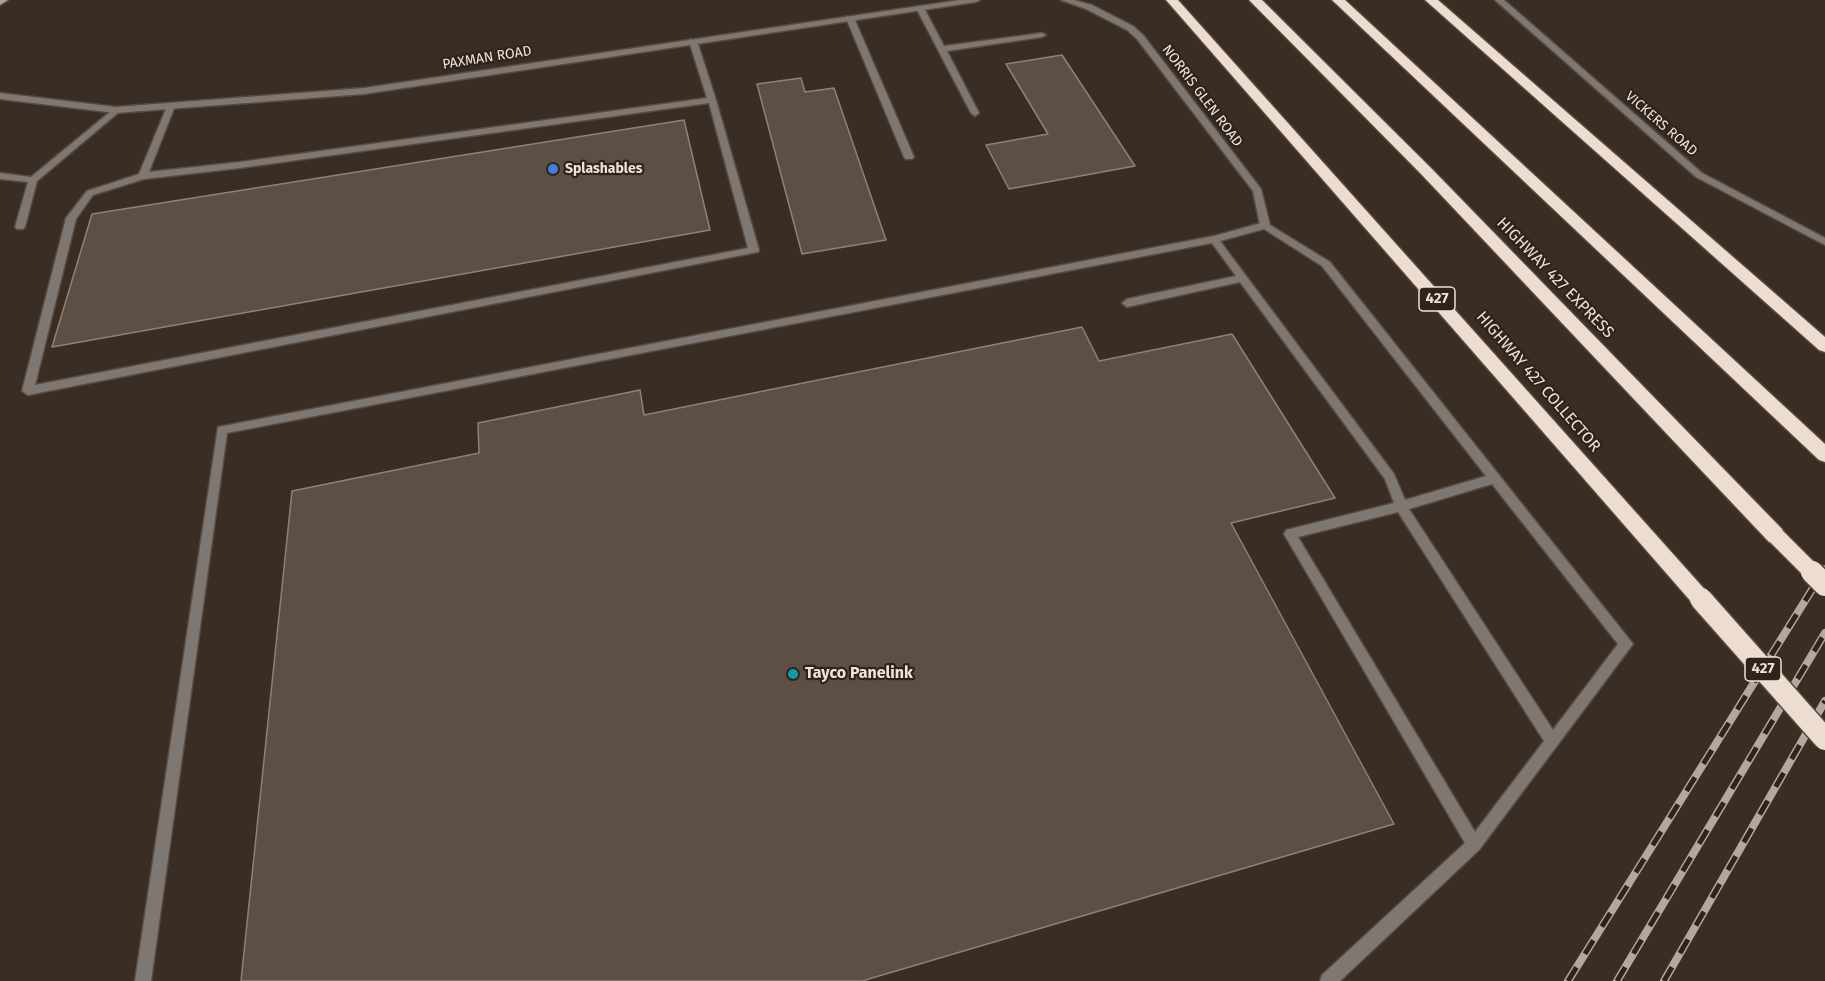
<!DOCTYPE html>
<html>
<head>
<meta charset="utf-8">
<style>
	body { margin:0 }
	canvas { display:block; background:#3a2d23 }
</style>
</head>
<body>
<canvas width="1825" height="981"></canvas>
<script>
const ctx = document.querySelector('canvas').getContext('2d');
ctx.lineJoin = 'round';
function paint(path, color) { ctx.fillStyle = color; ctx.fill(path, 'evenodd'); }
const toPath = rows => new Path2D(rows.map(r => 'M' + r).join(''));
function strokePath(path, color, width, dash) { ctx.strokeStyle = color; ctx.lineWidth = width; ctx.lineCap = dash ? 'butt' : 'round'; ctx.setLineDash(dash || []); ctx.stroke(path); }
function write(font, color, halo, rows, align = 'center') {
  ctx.font = font + ' "Fira Sans",sans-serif'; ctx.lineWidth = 4.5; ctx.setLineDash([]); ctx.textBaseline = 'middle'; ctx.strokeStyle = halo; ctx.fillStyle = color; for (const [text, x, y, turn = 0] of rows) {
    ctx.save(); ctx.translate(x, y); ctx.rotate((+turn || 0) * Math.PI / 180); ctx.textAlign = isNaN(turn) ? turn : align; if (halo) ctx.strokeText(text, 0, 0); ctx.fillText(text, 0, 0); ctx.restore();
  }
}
const building = toPath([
	[1062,55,1135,166,1009,189,986,145,1048,134,1006,64,1062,55],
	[801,78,805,92,834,88,886,240,802,254,757,84,801,78],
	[684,120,710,230,52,347,92,214,684,120],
	[1082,327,1099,361,1232,334,1335,498,1231,523,1394,824,862,981,241,981,292,491,479,453,478,423,640,390,644,415,1082,327]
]);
paint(building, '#5d4f44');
strokePath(building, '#908175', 1.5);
const lane = toPath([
	[917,6,924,8,944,46,1042,33,1046,35,1042,37,947,51,979,113,975,116,971,113,916,8,917,6],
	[847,16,854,18,914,157,912,159,906,159,904,157,846,18,847,16],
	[690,39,697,41,716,100,759,250,758,252,28,395,22,391,66,218,87,191,139,174,168,104,175,106,149,172,240,162,707,98,689,41,690,39],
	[709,103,748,248,35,385,76,219,93,195,144,179,240,168,709,103],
	[116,107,120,110,119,112,37,181,25,227,23,229,17,229,15,227,28,182,0,179,0,173,31,177,116,107],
	[1265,222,1330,262,1633,644,1479,850,1340,981,1320,981,1322,975,1465,843,1284,534,1286,530,1394,503,1385,479,1240,282,1127,307,1122,303,1127,299,1236,276,1212,243,227,433,151,981,135,981,218,427,1214,236,1265,222],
	[1264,229,1322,266,1486,476,1405,500,1394,474,1220,241,1264,229],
	[1492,484,1618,644,1553,730,1409,509,1492,484],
	[1398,512,1544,741,1475,832,1298,537,1398,512]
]);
const street = toPath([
	[960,0,980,0,976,2,364,94,116,113,0,99,0,93,116,107,364,88,960,0],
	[1061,0,1074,0,1092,5,1133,26,1143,35,1261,189,1270,225,1268,227,1262,227,1260,225,1253,191,1137,39,1127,30,1086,9,1061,0],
	[1495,0,1504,0,1702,173,1825,238,1825,245,1696,177,1495,0]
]);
const secondary = toPath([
	[0,0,8,0,0,5,0,0]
]);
const highway = toPath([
	[1166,0,1178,0,1708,593,1711,599,1708,605,1701,608,1694,605,1166,0],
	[1249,0,1262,0,1432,169,1783,530,1785,536,1783,542,1776,544,1769,542,1422,175,1249,0],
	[1332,0,1345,0,1825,444,1825,462,1819,460,1332,0],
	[1425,0,1438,0,1825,337,1825,352,1819,350,1425,0]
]);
strokePath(lane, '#564a41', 3);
strokePath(street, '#564a41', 3);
strokePath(secondary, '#564a41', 3);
strokePath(highway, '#564a41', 3);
paint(lane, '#7f7872');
paint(street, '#7f7872');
paint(secondary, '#aba198');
paint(highway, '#ecddce');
const railFar1 = toPath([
	[1822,574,1825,569]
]);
const rail = toPath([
	[1568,981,1823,572],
	[1617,981,1825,633],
	[1664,981,1825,701]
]);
strokePath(railFar1, '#b2a8a0', 7);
strokePath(rail, '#b2a8a0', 8);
strokePath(railFar1, '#302319', 4.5, [13]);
strokePath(rail, '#302319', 5, [16]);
const highwayBridgeFar1 = toPath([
	[1776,536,1814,574]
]);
const highwayBridge = toPath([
	[1812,572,1825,585],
	[1701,599,1825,739]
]);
strokePath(highwayBridgeFar1, '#564a41', 20, []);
strokePath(highwayBridge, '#564a41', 25, []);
strokePath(highwayBridgeFar1, '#ecddce', 17);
strokePath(highwayBridge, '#ecddce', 22);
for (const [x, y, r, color] of [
	[553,169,6,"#3f7fe0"],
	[793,674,6,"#0f9aa8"]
]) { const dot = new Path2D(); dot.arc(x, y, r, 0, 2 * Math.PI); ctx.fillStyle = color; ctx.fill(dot); strokePath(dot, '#302319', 2); }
write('14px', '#ebe3dc', '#302319', [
	["PAXMAN ROAD",487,58,-9],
	["NORRIS GLEN ROAD",1202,96,53],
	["VICKERS ROAD",1661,124,41]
]);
write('bold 14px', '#ebe3dc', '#302319', [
	["Splashables",565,169]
], 'left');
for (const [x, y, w] of [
	[1437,299,36],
	[1763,669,36]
]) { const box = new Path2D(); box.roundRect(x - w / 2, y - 12, w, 24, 4.5); ctx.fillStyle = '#302319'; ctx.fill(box); strokePath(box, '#ebe3dc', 1.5); }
write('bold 15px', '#ebe3dc', null, [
	["427",1437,299],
	["427",1763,669]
]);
write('16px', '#ebe3dc', '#302319', [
	["HIGHWAY 427 EXPRESS",1555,278,46],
	["HIGHWAY 427 COLLECTOR",1538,382,49]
]);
write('bold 16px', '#ebe3dc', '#302319', [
	["Tayco Panelink",805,674]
], 'left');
</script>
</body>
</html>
